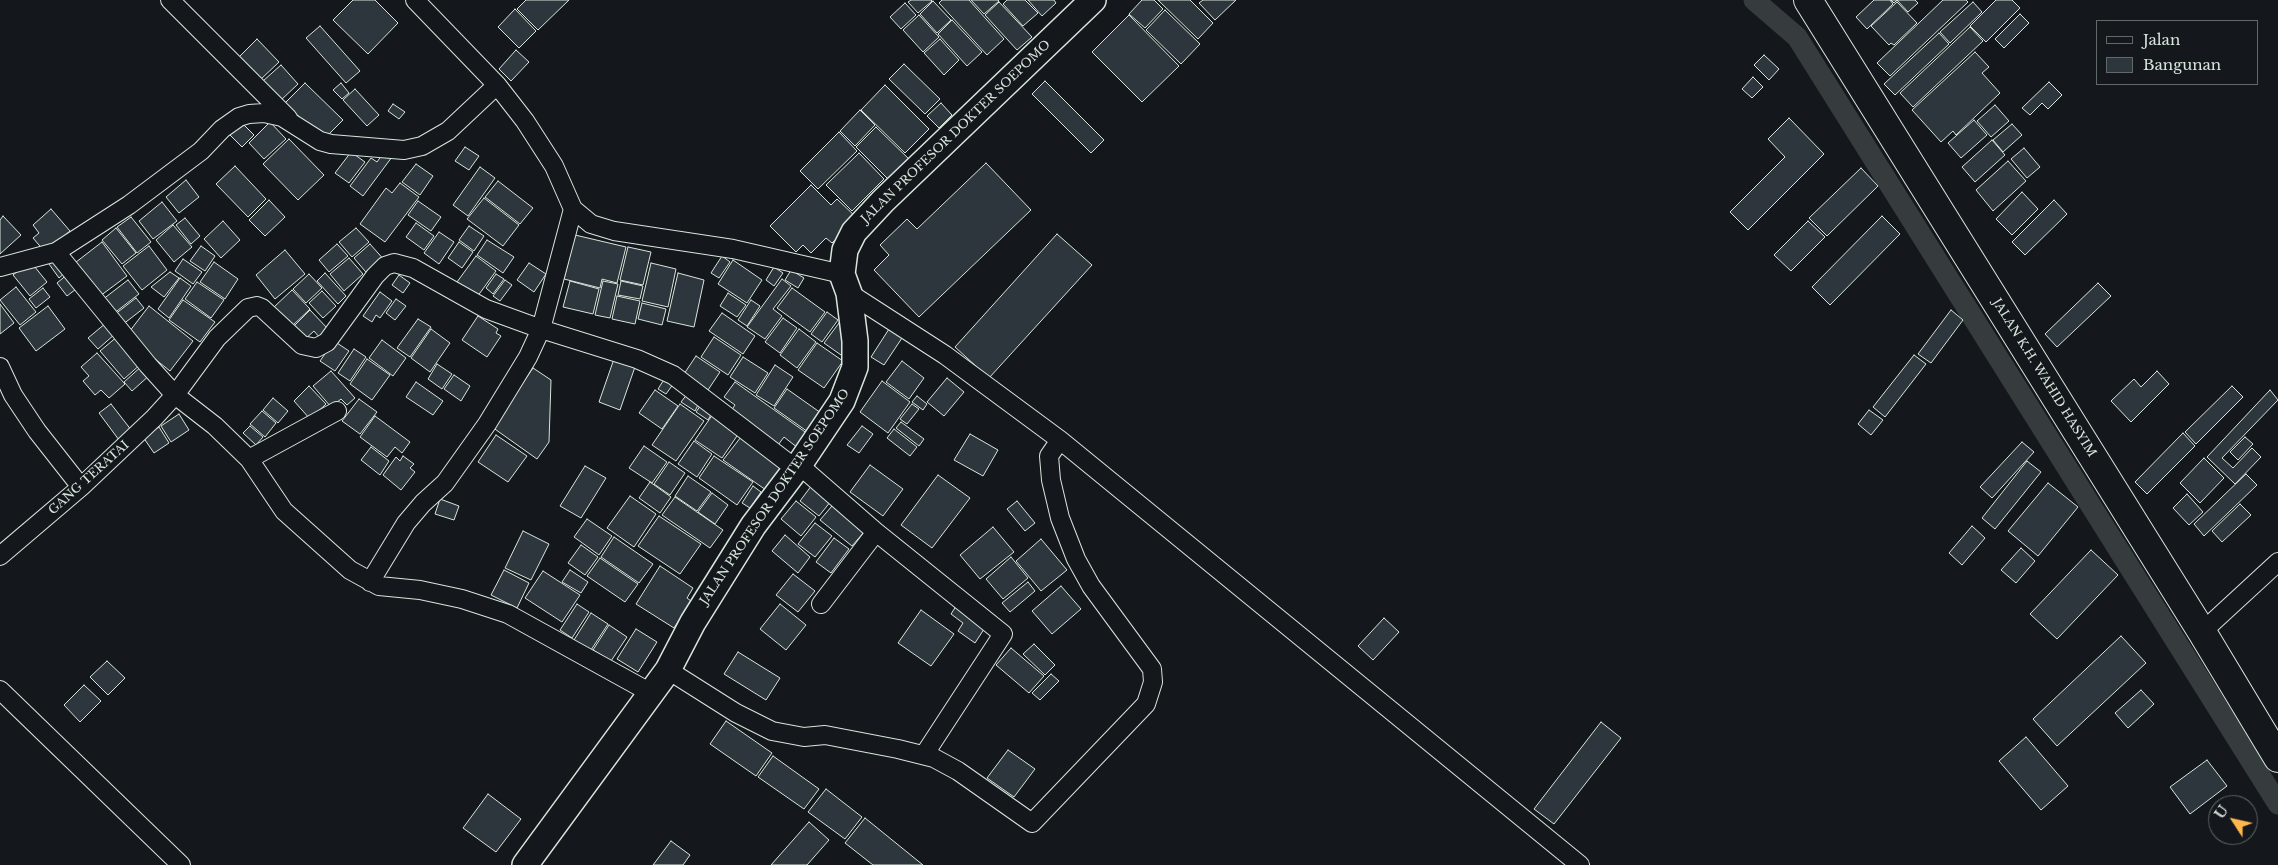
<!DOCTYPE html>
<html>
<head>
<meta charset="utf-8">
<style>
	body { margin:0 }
	#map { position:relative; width:2278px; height:865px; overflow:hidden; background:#14181c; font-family:"Libre Baskerville",serif }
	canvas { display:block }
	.legend { position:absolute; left:2096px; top:20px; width:162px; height:65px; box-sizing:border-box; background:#14181c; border:1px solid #626a69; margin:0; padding:6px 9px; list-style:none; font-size:15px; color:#d8e6dc }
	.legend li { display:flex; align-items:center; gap:10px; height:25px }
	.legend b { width:25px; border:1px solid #626a69 }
	.north { position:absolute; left:2208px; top:795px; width:50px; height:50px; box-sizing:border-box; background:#14181c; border:1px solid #626a69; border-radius:50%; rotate:305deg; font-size:14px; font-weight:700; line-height:20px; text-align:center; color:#d8e6dc }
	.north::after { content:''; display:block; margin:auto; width:18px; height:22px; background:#ffb74d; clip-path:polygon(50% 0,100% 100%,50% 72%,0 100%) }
</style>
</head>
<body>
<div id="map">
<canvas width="2278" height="865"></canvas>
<ul class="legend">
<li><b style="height:6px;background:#14181c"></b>Jalan</li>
<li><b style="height:14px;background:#2c363c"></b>Bangunan</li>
</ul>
<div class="north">U</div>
</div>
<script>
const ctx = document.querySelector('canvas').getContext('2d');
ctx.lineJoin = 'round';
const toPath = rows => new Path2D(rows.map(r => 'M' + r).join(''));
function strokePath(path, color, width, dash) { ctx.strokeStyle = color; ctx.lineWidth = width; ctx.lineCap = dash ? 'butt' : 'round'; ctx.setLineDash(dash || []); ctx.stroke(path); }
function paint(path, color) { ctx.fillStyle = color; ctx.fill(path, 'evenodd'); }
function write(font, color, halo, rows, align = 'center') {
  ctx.font = font + ' "Libre Baskerville",serif'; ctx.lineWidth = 4; ctx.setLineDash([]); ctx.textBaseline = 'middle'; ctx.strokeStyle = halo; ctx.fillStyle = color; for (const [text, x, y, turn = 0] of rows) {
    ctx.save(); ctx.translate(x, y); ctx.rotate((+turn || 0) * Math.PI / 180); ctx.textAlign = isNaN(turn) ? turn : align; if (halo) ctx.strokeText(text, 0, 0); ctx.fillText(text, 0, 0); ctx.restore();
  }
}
strokePath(toPath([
	[1754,0,1797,37,2278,804]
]), '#363b3e', 21);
const building = toPath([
	[353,0,375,0,398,23,368,54,333,20,353,0],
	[526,0,569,0,538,30,517,9,526,0],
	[911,0,931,0,932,1,918,13,908,2,911,0],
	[942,0,969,0,1004,39,987,55,939,3,942,0],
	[971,0,998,0,999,1,984,14,971,0],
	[1007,0,1025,0,1038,13,1023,26,1003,4,1007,0],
	[1028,0,1054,0,1056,3,1042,16,1028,0],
	[1142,0,1154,0,1163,9,1145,28,1129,14,1142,0],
	[1158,0,1190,0,1213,23,1198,39,1158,0],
	[1203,0,1236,0,1215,20,1199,3,1203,0],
	[1874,0,1890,0,1893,4,1867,29,1856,17,1874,0],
	[1891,0,1915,0,1918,3,1908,12,1897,0,1894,3,1891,0],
	[1943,0,1966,0,1968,2,1890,76,1877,63,1943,0],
	[1996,0,2012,0,2020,8,1986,42,1970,26,1996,0],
	[933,1,951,20,937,33,920,14,933,1],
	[999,2,1032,37,1017,50,985,15,999,2],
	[1897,2,1917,23,1894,45,1891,43,1889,45,1871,26,1897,2],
	[1973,2,1982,12,1950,43,1940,32,1973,2],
	[905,3,916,15,901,29,890,17,905,3],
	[515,9,536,31,519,48,498,27,515,9],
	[1165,10,1200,44,1181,64,1146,30,1165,10],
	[2020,14,2029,23,2004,48,1995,39,2020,14],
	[919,15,939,37,923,52,903,30,919,15],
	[1129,15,1179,66,1142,102,1092,52,1129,15],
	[952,20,982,52,967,66,938,34,952,20],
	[320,26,360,71,346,83,306,38,320,26],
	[1970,27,1983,41,1913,107,1900,93,1970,27],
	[1939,33,1949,44,1895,95,1884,84,1939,33],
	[257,39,279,62,259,81,238,58,257,39],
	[940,39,959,60,944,75,924,53,940,39],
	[516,50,529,62,511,81,499,69,516,50],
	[1975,52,1989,67,1982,73,2000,93,1956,135,1953,131,1941,142,1912,110,1975,52],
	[1764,55,1779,69,1769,80,1754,65,1764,55],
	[904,64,940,99,925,114,889,79,904,64],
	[281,65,298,84,280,101,263,81,281,65],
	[1753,77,1763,87,1752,98,1742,89,1753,77],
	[1045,81,1104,140,1091,153,1032,94,1045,81],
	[2049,82,2062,95,2048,109,2042,103,2030,115,2022,108,2049,82],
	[305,83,343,120,323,140,285,103,305,83],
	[341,83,349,93,342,99,333,90,341,83],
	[885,85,929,129,905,153,861,110,885,85],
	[355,89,379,115,367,126,343,100,355,89],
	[941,103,952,115,939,128,927,116,941,103],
	[393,104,405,112,399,119,388,111,393,104],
	[1995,105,2009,121,1991,137,1977,121,1995,105],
	[860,110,875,125,855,146,840,131,860,110],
	[1789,118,1824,154,1748,230,1730,212,1785,157,1768,139,1789,118],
	[1974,120,1987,135,1961,158,1948,143,1974,120],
	[270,122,286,139,264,159,249,143,270,122],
	[242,123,254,135,242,147,230,135,242,123],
	[2012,124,2022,135,2003,152,1993,140,2012,124],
	[876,127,912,162,891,182,856,147,876,127],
	[839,132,857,151,818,189,800,171,839,132],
	[289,139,324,175,298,200,263,164,289,139],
	[1992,140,2005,155,1975,182,1962,167,1992,140],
	[465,147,479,156,469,170,455,161,465,147],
	[2024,148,2040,167,2027,178,2011,159,2024,148],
	[351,152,365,162,349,183,335,173,351,152],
	[384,152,392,157,363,196,350,186,371,158,377,162,384,152],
	[859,153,884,179,852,211,826,185,859,153],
	[2008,161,2026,181,1993,211,1976,190,2008,161],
	[986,163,1031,210,919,317,874,270,889,255,880,245,907,219,917,229,986,163],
	[416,164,433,176,420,195,402,182,416,164],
	[235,166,266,199,248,217,216,184,235,166],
	[480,167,495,178,468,216,453,205,480,167],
	[1861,168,1878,186,1827,236,1809,218,1861,168],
	[186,180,199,197,179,213,166,197,186,180],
	[498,181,533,208,520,224,485,197,498,181],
	[400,183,419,197,385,242,360,224,386,188,392,193,400,183],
	[811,185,831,205,837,199,857,218,832,243,826,238,811,253,803,245,796,252,770,226,811,185],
	[2022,192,2038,209,2012,235,1996,219,2022,192],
	[484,198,519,225,503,246,467,219,484,198],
	[269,200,285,217,265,236,249,220,269,200],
	[2054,200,2067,214,2025,255,2012,242,2054,200],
	[418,201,441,217,431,231,408,215,418,201],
	[162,202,177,221,153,239,139,221,162,202],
	[51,209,70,231,45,252,33,238,39,233,33,225,51,209],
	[3,216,21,235,0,254,0,220,3,216],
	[1882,216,1900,234,1830,305,1812,287,1882,216],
	[131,217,151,242,137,253,117,227,131,217],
	[185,218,200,236,191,244,176,225,185,218],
	[223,221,240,240,221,258,204,239,223,221],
	[1808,221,1825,237,1791,271,1774,255,1808,221],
	[416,223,434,236,424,250,406,237,416,223],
	[173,225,192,247,174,262,156,240,173,225],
	[469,226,484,236,474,251,459,240,469,226],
	[116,228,136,253,122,264,102,240,116,228],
	[356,228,369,242,352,257,339,242,356,228],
	[439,232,454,242,439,264,424,253,439,232],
	[1057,234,1092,265,989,378,955,347,1057,234],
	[575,235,626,247,617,283,602,279,600,288,564,279,575,235],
	[487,240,514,257,503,273,477,255,487,240],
	[102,242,127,276,96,299,71,266,102,242],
	[459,242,473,252,462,268,448,258,459,242],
	[337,244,348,256,329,272,319,260,337,244],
	[370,244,386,262,370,277,354,258,370,244],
	[149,246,167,270,142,290,123,266,149,246],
	[201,246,215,256,205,271,190,261,201,246],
	[628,247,651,252,643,285,620,280,628,247],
	[285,250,305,274,275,299,256,275,285,250],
	[476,256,496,271,477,297,457,282,476,256],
	[722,256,730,262,719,278,711,273,722,256],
	[58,257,68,270,59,278,49,264,58,257],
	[349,258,363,274,344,291,330,274,349,258],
	[183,259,202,272,193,284,175,271,183,259],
	[733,260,762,280,747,303,718,284,733,260],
	[30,261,47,282,30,296,13,275,30,261],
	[214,262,238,279,225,299,200,282,214,262],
	[529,263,546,274,534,292,517,280,529,263],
	[651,263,676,269,668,307,642,301,651,263],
	[774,267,783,273,774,286,766,280,774,267],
	[791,270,804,278,798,288,785,280,791,270],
	[170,272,179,278,164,297,151,287,170,272],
	[69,273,80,286,67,296,57,283,69,273],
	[325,273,346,296,338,304,317,281,325,273],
	[678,273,704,280,694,327,667,321,678,273],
	[309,274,322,288,306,303,293,289,309,274],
	[496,274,504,279,493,294,486,288,496,274],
	[399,275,410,283,403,293,392,285,399,275],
	[180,278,191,286,169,318,158,309,180,278],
	[782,279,791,286,773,309,782,316,765,339,747,327,782,279],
	[128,280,139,294,113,314,102,300,128,280],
	[505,280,512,285,500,301,493,296,505,280],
	[570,281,599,289,593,314,563,307,570,281],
	[603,281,618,284,610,318,595,315,603,281],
	[621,281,643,286,640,299,618,295,621,281],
	[197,282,224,300,211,318,185,299,197,282],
	[2098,283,2111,296,2057,347,2045,334,2098,283],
	[16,287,36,312,20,325,0,300,16,287],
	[43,288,50,297,36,308,29,299,43,288],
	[792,288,825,312,810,332,777,308,792,288],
	[292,290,310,309,291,327,273,308,292,290],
	[322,291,336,306,323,318,309,303,322,291],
	[380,292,392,301,380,318,376,315,372,322,363,316,380,292],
	[728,293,746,305,737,317,720,306,728,293],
	[617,296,640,301,635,324,612,319,617,296],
	[136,298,144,308,122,325,114,315,136,298],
	[396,299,406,306,395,320,386,313,396,299],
	[183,300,215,322,200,342,169,320,183,300],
	[751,300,760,306,747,326,738,320,751,300],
	[642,303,666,309,662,325,638,319,642,303],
	[0,304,14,323,0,334,0,304],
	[48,306,65,329,36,351,19,328,48,306],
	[149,306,193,341,170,371,126,336,149,306],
	[310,310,329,330,320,338,314,331,303,341,292,328,310,310],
	[1951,310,1963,320,1931,363,1918,354,1951,310],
	[827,312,838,320,822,342,811,334,827,312],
	[722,313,755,336,743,354,709,331,722,313],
	[478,316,498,329,496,333,501,336,487,357,462,340,478,316],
	[783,318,797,328,780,353,765,342,783,318],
	[418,319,431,327,410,357,397,348,418,319],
	[106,323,115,334,98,349,88,338,106,323],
	[839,323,847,329,849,344,841,355,824,343,839,323],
	[431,329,450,343,430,372,411,358,431,329],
	[799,329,816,342,797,368,780,355,799,329],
	[889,329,902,338,884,365,871,357,889,329],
	[118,336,142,363,124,379,100,351,118,336],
	[714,337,741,355,728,375,701,357,714,337],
	[382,340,406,358,393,376,369,358,382,340],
	[334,341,349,351,335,371,320,361,334,341],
	[817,343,843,361,824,388,798,370,817,343],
	[354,349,366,357,350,381,338,373,354,349],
	[97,353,125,384,109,398,101,390,95,395,83,381,89,376,81,367,97,353],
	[1914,355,1926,364,1885,417,1873,407,1914,355],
	[615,356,636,364,620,410,599,402,615,356],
	[696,356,720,372,706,393,682,377,696,356],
	[743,357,768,373,755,393,730,377,743,357],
	[367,359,390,375,372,400,350,384,367,359],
	[902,361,924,378,909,399,886,382,902,361],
	[437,364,452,374,442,389,428,379,437,364],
	[143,365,151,374,132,391,124,382,143,365],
	[775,365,793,377,774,406,756,395,775,365],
	[533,368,551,380,549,442,537,459,492,427,533,368],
	[331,371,355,398,347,405,341,399,331,407,313,386,331,371],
	[2157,371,2169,384,2131,422,2111,401,2134,379,2141,387,2157,371],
	[454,375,470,386,461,401,444,389,454,375],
	[665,378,674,383,666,394,658,389,665,378],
	[947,378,964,392,944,416,927,402,947,378],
	[882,381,910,402,888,433,860,412,882,381],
	[416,382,443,401,433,415,406,397,416,382],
	[735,382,808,434,798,448,784,437,778,445,731,411,735,405,724,397,735,382],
	[309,386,326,404,310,419,294,401,309,386],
	[2232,386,2243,397,2196,444,2185,432,2232,386],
	[787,389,821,413,808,432,774,408,787,389],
	[655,390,678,406,662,429,639,413,655,390],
	[2270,390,2278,400,2222,458,2233,468,2252,448,2261,457,2235,484,2207,457,2270,390],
	[688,393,700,401,695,411,681,402,688,393],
	[917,396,927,404,923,410,912,402,917,396],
	[273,398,288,411,278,423,263,410,273,398],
	[359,399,377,412,360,434,342,421,359,399],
	[703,402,713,411,708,420,696,412,703,402],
	[111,404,132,431,119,440,99,413,111,404],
	[680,404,704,421,676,461,652,445,680,404],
	[912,404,919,409,907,424,900,419,912,404],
	[1869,410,1883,420,1871,435,1858,424,1869,410],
	[262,411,276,423,265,437,250,424,262,411],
	[179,414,189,430,171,442,161,426,179,414],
	[713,414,739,433,722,458,695,440,713,414],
	[375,416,410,442,402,453,395,447,387,457,360,437,375,416],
	[901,422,924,439,919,446,896,428,901,422],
	[250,426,263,437,256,445,243,433,250,426],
	[862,426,873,434,859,453,847,445,862,426],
	[159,427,169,443,154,453,143,437,159,427],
	[894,429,917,447,910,456,887,438,894,429],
	[2183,433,2195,446,2147,494,2135,482,2183,433],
	[970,434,998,450,983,476,954,460,970,434],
	[496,435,527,456,508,482,478,462,496,435],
	[741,437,784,466,766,490,723,460,741,437],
	[2245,437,2253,444,2238,460,2230,452,2245,437],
	[694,441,712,454,697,477,678,464,694,441],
	[2022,442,2034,452,1992,498,1980,487,2022,442],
	[644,446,667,462,652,483,629,468,644,446],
	[371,447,389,461,380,475,361,460,371,447],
	[403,456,414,464,410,468,415,472,401,490,383,475,396,457,400,461,403,456],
	[714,456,753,482,737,505,699,478,714,456],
	[2204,458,2224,478,2200,503,2180,483,2204,458],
	[2027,461,2041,472,1995,529,1982,518,2027,461],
	[669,462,685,473,670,495,654,484,669,462],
	[870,465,903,489,883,516,850,492,870,465],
	[585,466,606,478,581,518,560,506,585,466],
	[2246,474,2257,485,2204,536,2194,524,2246,474],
	[938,475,970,498,932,548,901,525,938,475],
	[688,476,711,492,697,511,675,496,688,476],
	[650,482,671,497,660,513,639,498,650,482],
	[2048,483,2078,507,2038,556,2008,531,2048,483],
	[812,485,831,501,819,516,800,501,812,485],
	[753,486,761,492,750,508,742,503,753,486],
	[712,493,728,505,715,524,698,512,712,493],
	[2187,494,2203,512,2189,525,2173,508,2187,494],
	[630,496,656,514,634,547,607,528,630,496],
	[675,497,723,530,710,548,662,515,675,497],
	[440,499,459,506,454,520,435,514,440,499],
	[796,501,816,517,801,536,781,519,796,501],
	[1017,501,1035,523,1025,531,1007,509,1017,501],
	[2240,504,2251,515,2222,542,2212,531,2240,504],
	[832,506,864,532,852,546,820,520,832,506],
	[659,516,701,544,680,574,638,546,659,516],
	[587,519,612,536,599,555,574,537,587,519],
	[815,523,832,536,815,557,798,544,815,523],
	[1972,526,1985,538,1962,565,1949,553,1972,526],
	[993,527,1014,552,980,579,960,555,993,527],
	[523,531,549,544,531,580,505,568,523,531],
	[785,535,810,557,798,573,772,551,785,535],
	[614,537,653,564,639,583,601,557,614,537],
	[834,538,849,549,831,573,816,562,834,538],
	[1041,539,1067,570,1041,591,1016,561,1041,539],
	[581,545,598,557,585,575,568,563,581,545],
	[2021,548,2035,561,2016,583,2001,570,2021,548],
	[2091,550,2118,575,2057,639,2030,614,2091,550],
	[1011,557,1028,578,1003,599,986,579,1011,557],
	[600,558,638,584,625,602,587,576,600,558],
	[660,566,693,588,687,598,691,601,674,628,636,604,660,566],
	[504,570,529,583,517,608,491,595,504,570],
	[570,570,588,582,581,593,562,582,570,570],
	[543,571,580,595,562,622,525,598,543,571],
	[793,574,815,591,798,612,776,595,793,574],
	[1028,582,1035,591,1010,612,1002,603,1028,582],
	[1061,586,1081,609,1052,634,1032,611,1061,586],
	[958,603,988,623,975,643,958,631,963,623,951,614,958,603],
	[577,604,589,612,572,638,560,630,577,604],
	[780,604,806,625,786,650,760,629,780,604],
	[921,610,954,634,931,666,898,643,921,610],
	[591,613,608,624,591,650,574,640,591,613],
	[1384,618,1399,632,1373,660,1358,646,1384,618],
	[609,625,627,637,611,661,593,650,609,625],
	[636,629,657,642,638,672,617,659,636,629],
	[2121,636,2146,663,2057,746,2033,719,2121,636],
	[1034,644,1055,665,1045,675,1023,654,1034,644],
	[1011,648,1044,676,1029,693,996,665,1011,648],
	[738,652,780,678,766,700,724,674,738,652],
	[107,661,125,678,108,695,90,677,107,661],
	[1051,674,1059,681,1040,700,1032,693,1051,674],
	[84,685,101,701,80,722,64,705,84,685],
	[2141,690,2154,704,2128,728,2115,713,2141,690],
	[726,721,772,753,756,776,710,744,726,721],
	[1601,722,1621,738,1554,824,1534,809,1601,722],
	[2026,737,2068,786,2041,810,1999,761,2026,737],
	[1008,750,1035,769,1014,797,987,778,1008,750],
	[773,756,819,789,804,809,758,777,773,756],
	[2207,760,2227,786,2190,814,2170,787,2207,760],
	[826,789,862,817,845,839,808,812,826,789],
	[488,794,521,819,496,852,463,828,488,794],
	[865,818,923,865,873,865,845,843,865,818],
	[809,822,829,840,807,865,771,865,809,822],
	[671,841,690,855,683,865,653,865,671,841]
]);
paint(building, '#2c363c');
strokePath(building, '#d8e6dc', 1);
const minor = toPath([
	[170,0,288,118],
	[415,0,497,85,525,121,554,166,573,209,591,224,614,231,733,249,842,274],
	[56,252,148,365,175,395,215,426,249,459,284,511,350,570,379,586,420,590,462,599,508,614,651,693],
	[0,267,56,252,129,205,201,151,222,129,239,117,249,114,264,113,282,117,320,141,331,144,404,150,422,146,448,131,497,85],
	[849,293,945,355,1060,440,1580,865],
	[0,367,13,395,37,431,81,487],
	[249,459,337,411],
	[799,465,876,532,1003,634,924,755],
	[0,556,81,487,154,418,175,395,217,338,248,308,257,306,262,308,302,345,316,348,327,342,375,276,385,266,394,263,413,268,486,309,541,329,637,359,673,375,796,469],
	[370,582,406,523,423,503,445,483,487,424,528,357,541,329,573,209],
	[821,604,876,532],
	[2202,632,2278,562],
	[668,670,736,713,772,731,804,737,825,735,898,749,934,758,958,771,1032,823,1146,704,1153,682,1152,669,1091,586,1076,559,1060,518,1051,480,1049,456,1060,440],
	[0,690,181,865]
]);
const secondary = toPath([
	[525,865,668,670,693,622,753,526,799,465,842,401,855,367,855,341,849,293,842,274,845,250,854,232,883,201,1093,0]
]);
const primary = toPath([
	[1808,0,2202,632,2278,758]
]);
strokePath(minor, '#d8e6dc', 20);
strokePath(secondary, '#d8e6dc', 28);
strokePath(primary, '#d8e6dc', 30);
strokePath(minor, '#14181c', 18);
strokePath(secondary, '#14181c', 25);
strokePath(primary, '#14181c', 28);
write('12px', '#d8e6dc', '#14181c', [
	["JALAN PROFESOR DOKTER SOEPOMO",956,132,-44],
	["JALAN K.H. WAHID HASYIM",2044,378,58],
	["GANG TERATAI",89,478,-42],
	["JALAN PROFESOR DOKTER SOEPOMO",775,497,-56]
]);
</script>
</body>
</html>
